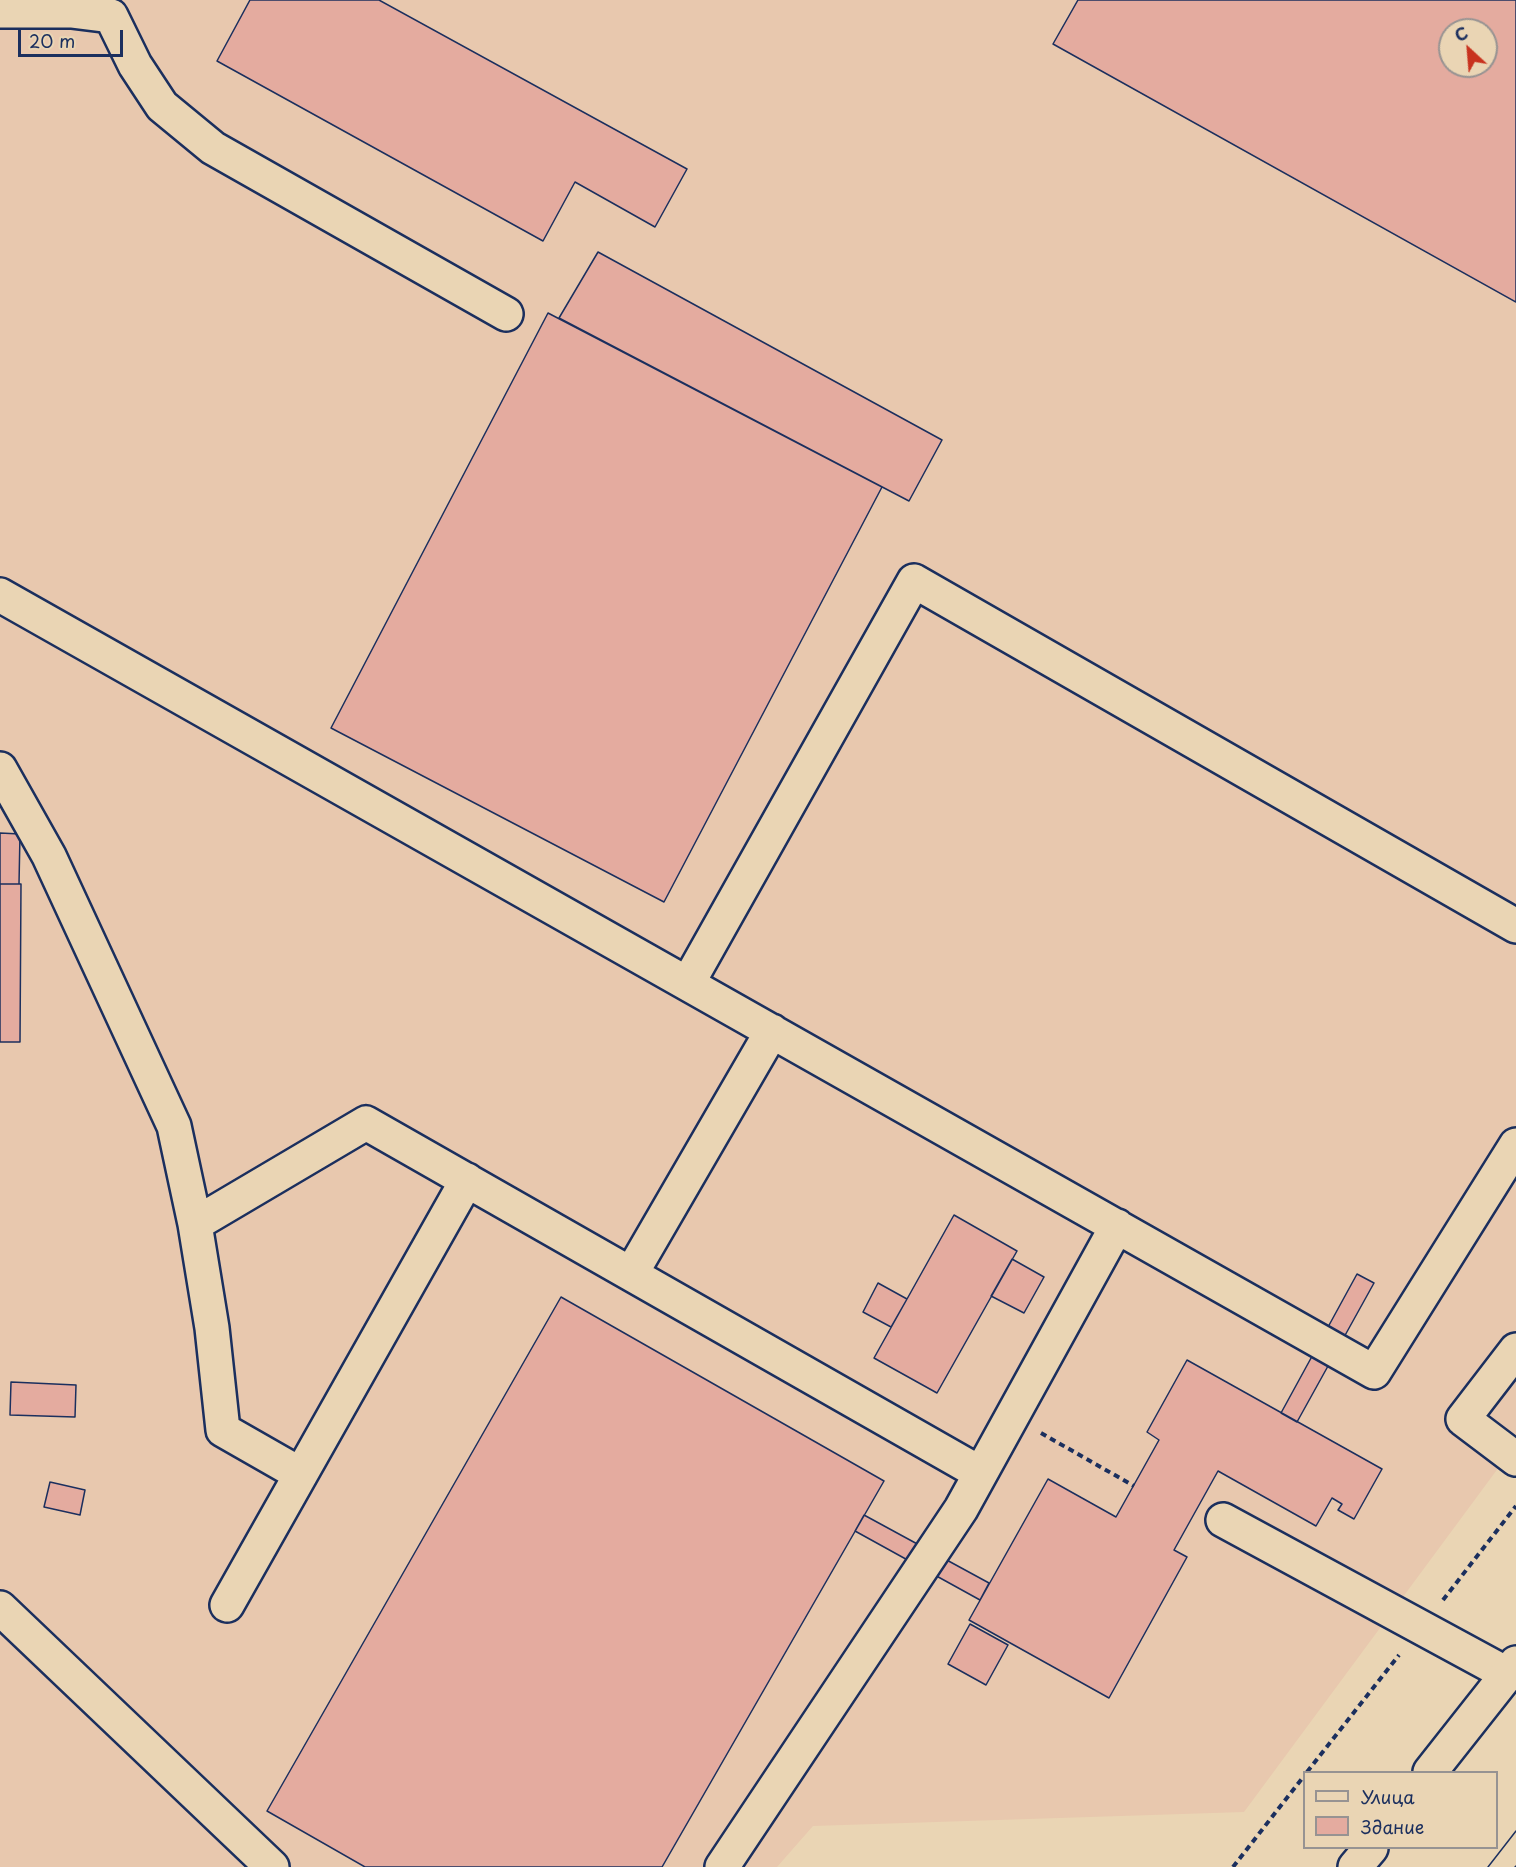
<!DOCTYPE html>
<html>
<head>
<meta charset="utf-8">
<style>
	body { margin:0 }
	#map { position:relative; width:1516px; height:1867px; overflow:hidden; background:#ead5b4; font-family:"Playpen Sans",sans-serif }
	canvas { display:block }
	.legend { position:absolute; left:1303px; top:1771px; width:195px; height:78px; box-sizing:border-box; background:#ead5b4; border:2px solid #979392; margin:0; padding:8px 10px; list-style:none; font-size:18px; color:#1b2f5e }
	.legend li { display:flex; align-items:center; gap:12px; height:30px }
	.legend b { width:30px; border:2px solid #979392 }
	.north { position:absolute; left:1438px; top:18px; width:60px; height:60px; box-sizing:border-box; background:#ead5b4; border:2px solid #979392; border-radius:50%; rotate:334deg; font-size:16px; font-weight:700; line-height:24px; text-align:center; color:#1b2f5e }
	.north::after { content:''; display:block; margin:auto; width:21px; height:27px; background:#c8321e; clip-path:polygon(50% 0,100% 100%,50% 72%,0 100%) }
	.scale { position:absolute; left:18px; top:30px; width:105px; height:27px; box-sizing:border-box; border:3px solid #1b2f5e; border-top:0; padding-left:8px; font-size:18px; line-height:21px; white-space:nowrap; color:#1b2f5e; -webkit-text-stroke:4px #ead5b4; paint-order:stroke }
</style>
</head>
<body>
<div id="map">
<canvas width="1516" height="1867"></canvas>
<ul class="legend">
<li><b style="height:8px;background:#ead5b4"></b>Улица</li>
<li><b style="height:16px;background:#e4ab9f"></b>Здание</li>
</ul>
<div class="north">С</div>
<div class="scale">20 m</div>
</div>
<script>
const ctx = document.querySelector('canvas').getContext('2d');
ctx.lineJoin = 'round';
function paint(path, color) { ctx.fillStyle = color; ctx.fill(path, 'evenodd'); }
const toPath = rows => new Path2D(rows.map(r => 'M' + r).join(''));
function strokePath(path, color, width, dash) { ctx.strokeStyle = color; ctx.lineWidth = width; ctx.lineCap = dash ? 'butt' : 'round'; ctx.setLineDash(dash || []); ctx.stroke(path); }
paint(toPath([
	[0,0,1516,0,1516,1444,1244,1812,813,1826,777,1867,0,1867],
	[1450,30,1486,30,1486,66,1450,66]
]), '#e8c8ae');
const building = toPath([
	[250,0,379,0,687,169,655,227,575,182,543,241,217,61,250,0],
	[1078,0,1516,0,1516,302,1053,44,1078,0],
	[1450,30,1486,30,1486,66,1450,66,1450,30],
	[598,252,942,440,909,501,559,318,598,252],
	[548,313,882,487,664,902,331,728,548,313],
	[0,833,20,834,19,884,0,884,0,833],
	[0,884,21,884,20,1042,0,1042,0,884],
	[954,1215,1017,1251,937,1393,874,1358,954,1215],
	[1012,1259,1044,1277,1024,1313,991,1296,1012,1259],
	[1357,1274,1374,1283,1297,1422,1281,1413,1357,1274],
	[878,1283,907,1299,891,1327,863,1312,878,1283],
	[561,1297,884,1481,662,1867,365,1867,267,1811,561,1297],
	[1187,1360,1382,1469,1354,1519,1338,1510,1342,1504,1332,1498,1316,1526,1218,1471,1174,1550,1187,1557,1109,1698,969,1620,1048,1479,1116,1517,1159,1440,1147,1432,1187,1360],
	[11,1382,76,1385,75,1417,10,1415,11,1382],
	[50,1482,85,1490,80,1515,44,1507,50,1482],
	[864,1515,989,1583,980,1600,855,1531,864,1515],
	[970,1624,1008,1645,986,1685,948,1664,970,1624]
]);
paint(building, '#e4ab9f');
strokePath(building, '#1b2f5e', 1.5);
const minor = toPath([
	[0,11,71,11,111,16,135,65,162,106,213,148,506,314],
	[0,595,1374,1372,1516,1145],
	[0,769,49,856,174,1126,195,1224,212,1328,223,1430,300,1474],
	[688,983,914,581,1516,926],
	[195,1224,366,1123,980,1473],
	[631,1274,772,1031],
	[1516,1350,1463,1419,1516,1459],
	[1223,1520,1507,1674],
	[227,1605,467,1180],
	[0,1608,272,1867],
	[722,1867,961,1509,1117,1226]
]);
const major = toPath([
	[1430,1772,1516,1663],
	[1355,1867,1371,1848]
]);
strokePath(minor, '#1b2f5e', 38);
strokePath(major, '#1b2f5e', 38);
strokePath(toPath([
	[1041,1433,1134,1486],
	[1443,1600,1516,1506],
	[1307,1772,1399,1655],
	[1233,1867,1304,1776]
]), '#1b2f5e', 4, [6, 4.5]);
strokePath(minor, '#ead5b4', 33);
strokePath(major, '#ead5b4', 33);
strokePath(toPath([
	[1488,1867,1516,1831],
	[1515,1867,1516,1866]
]), '#1b2f5e', 1.5);
</script>
</body>
</html>
